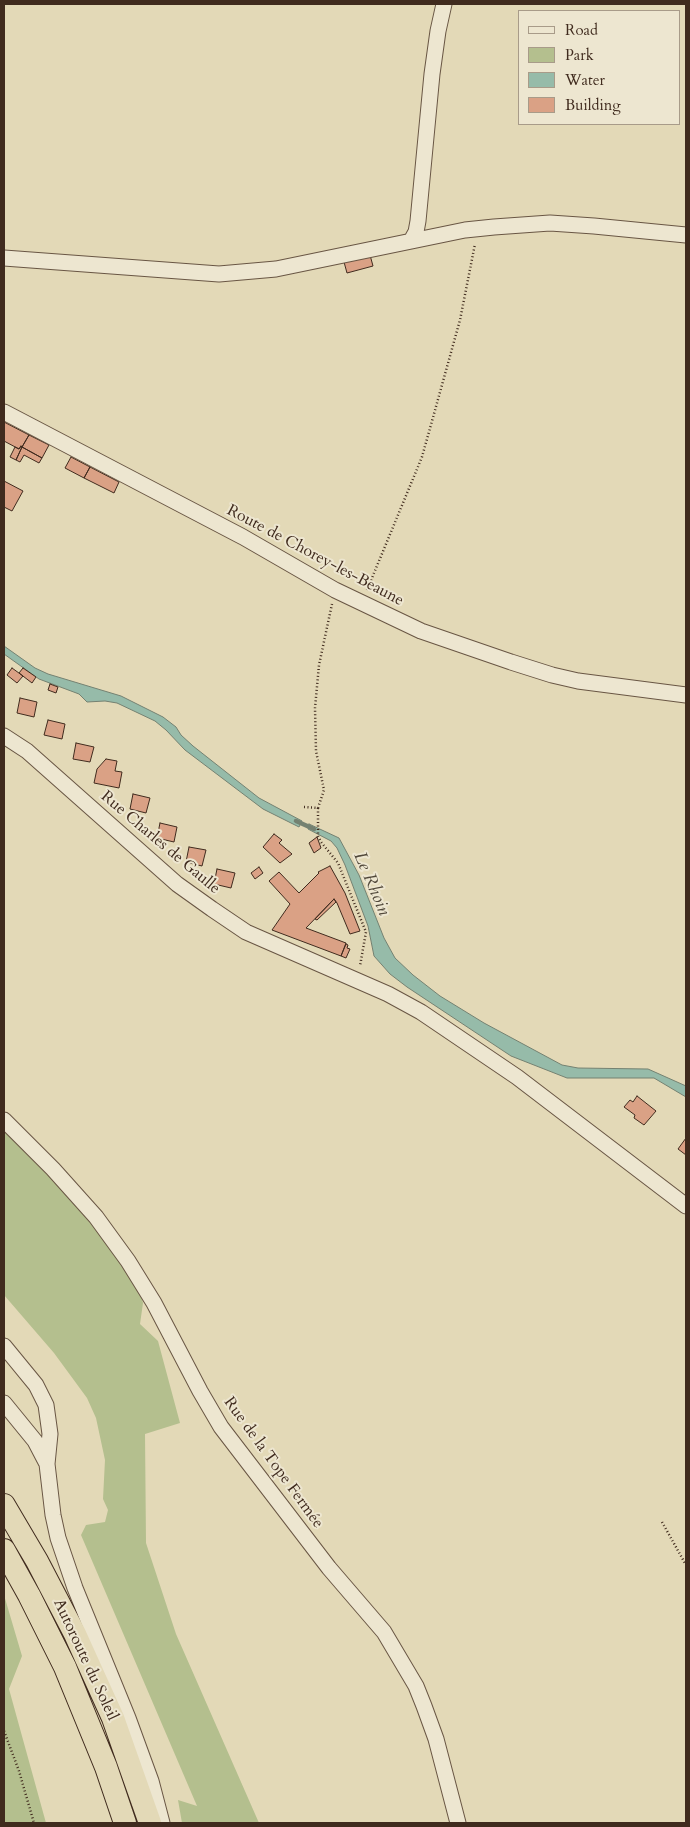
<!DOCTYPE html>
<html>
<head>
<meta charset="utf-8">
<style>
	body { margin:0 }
	#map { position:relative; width:690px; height:1827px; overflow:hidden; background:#e3d9b7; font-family:Cardo,serif }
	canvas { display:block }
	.frame { position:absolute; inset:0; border:5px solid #402b1e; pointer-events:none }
	.legend { position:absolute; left:518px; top:10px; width:162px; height:115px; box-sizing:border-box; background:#ede6d0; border:1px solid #a89b89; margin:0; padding:6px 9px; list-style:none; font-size:15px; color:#402b1e }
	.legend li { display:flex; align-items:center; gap:10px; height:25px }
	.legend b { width:25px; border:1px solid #a89b89 }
</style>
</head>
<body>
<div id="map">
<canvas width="690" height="1827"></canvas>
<div class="frame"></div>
<ul class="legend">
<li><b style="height:6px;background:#ede6d0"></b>Road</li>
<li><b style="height:14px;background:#b4bf8e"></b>Park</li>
<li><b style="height:14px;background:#96bba9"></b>Water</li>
<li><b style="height:14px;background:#daa185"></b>Building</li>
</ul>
</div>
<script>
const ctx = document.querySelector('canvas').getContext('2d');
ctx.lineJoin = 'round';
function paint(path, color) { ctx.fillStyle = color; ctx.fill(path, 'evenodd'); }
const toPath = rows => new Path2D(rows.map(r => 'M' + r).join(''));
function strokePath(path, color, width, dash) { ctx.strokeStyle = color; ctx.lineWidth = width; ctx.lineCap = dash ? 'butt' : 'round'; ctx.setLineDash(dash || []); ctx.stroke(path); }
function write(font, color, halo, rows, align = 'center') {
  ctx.font = font + ' Cardo,serif'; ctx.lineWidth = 4; ctx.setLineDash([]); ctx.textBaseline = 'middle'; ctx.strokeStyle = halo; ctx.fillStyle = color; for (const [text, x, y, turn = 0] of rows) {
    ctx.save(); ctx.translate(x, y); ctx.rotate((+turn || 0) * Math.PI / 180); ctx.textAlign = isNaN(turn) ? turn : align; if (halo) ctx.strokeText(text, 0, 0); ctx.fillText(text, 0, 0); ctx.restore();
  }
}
paint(toPath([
	[4,1125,90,1213,139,1287,143,1303,140,1324,158,1341,180,1423,145,1434,146,1543,176,1634,259,1823,182,1823,178,1800,197,1806,81,1535,86,1525,105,1522,108,1510,103,1499,105,1460,96,1418,87,1398,54,1353,4,1295],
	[4,1595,22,1656,9,1689,46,1823,4,1823]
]), '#b4bf8e');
const water = toPath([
	[4,646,35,668,48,674,121,696,163,717,176,727,181,735,193,746,259,798,302,821,299,827,263,809,185,750,166,730,155,721,117,703,105,701,87,702,79,694,39,679,4,654,4,646],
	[309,824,339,838,359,875,384,938,395,958,413,975,440,996,484,1023,562,1065,578,1068,648,1069,686,1086,686,1097,654,1078,567,1078,511,1056,407,987,390,974,374,956,368,926,345,865,337,848,331,841,308,829,309,824]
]);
paint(water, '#96bba9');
strokePath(water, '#748171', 1);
strokePath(toPath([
	[296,821,314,829]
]), '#748171', 4.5);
const building = toPath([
	[370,255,373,266,347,273,344,262,370,255],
	[4,422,29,435,22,447,21,446,19,449,4,441,4,422],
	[29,435,49,445,42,458,22,447,29,435],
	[21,446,22,447,16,460,10,457,15,447,19,449,21,446],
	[22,447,42,458,39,463,24,455,20,462,16,460,22,447],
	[71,457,90,467,84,478,65,468,71,457],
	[90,467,119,482,114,493,84,478,90,467],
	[4,481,23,491,12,511,4,507,4,481],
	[12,668,23,676,17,683,7,675,12,668],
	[23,668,36,677,32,683,19,673,23,668],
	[50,684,58,687,56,693,48,690,50,684],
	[20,698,37,702,34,717,17,713,20,698],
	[48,720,65,724,62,739,44,735,48,720],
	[76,743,94,747,90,762,73,759,76,743],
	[106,759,117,761,115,771,122,772,119,788,94,783,97,769,106,759],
	[133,794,150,798,146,813,130,809,133,794],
	[160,823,177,827,174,842,157,838,160,823],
	[274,834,282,840,279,843,292,854,280,863,263,847,274,834],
	[317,837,321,848,314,853,309,843,317,837],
	[189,847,206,850,202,866,186,862,189,847],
	[330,866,345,893,360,931,350,934,337,903,334,899,306,928,346,943,341,956,272,930,290,904,269,881,279,872,299,893,319,873,318,872,330,866],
	[259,867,263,873,255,879,251,873,259,867],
	[217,869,235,873,231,888,214,884,217,869],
	[334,899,336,902,317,920,315,919,334,899],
	[346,944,348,945,347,948,350,949,346,958,341,956,346,944],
	[637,1096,656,1111,644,1125,634,1118,635,1115,624,1107,630,1100,633,1102,637,1096],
	[686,1138,686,1155,678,1149,686,1138]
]);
paint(building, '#daa185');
strokePath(building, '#402b1e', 1);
const minor = toPath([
	[411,241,416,232,418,221,432,74,438,31,444,4],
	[4,258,219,274,276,269,465,230,494,227,550,223,594,226,686,235],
	[4,412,243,537,335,590,421,631,511,662,552,675,578,681,686,695],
	[4,736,27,751,177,884,212,909,246,932,388,994,421,1012,517,1077,686,1206],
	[4,1120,53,1169,96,1217,128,1261,154,1303,200,1391,221,1427,329,1568,384,1632,416,1686,424,1706,436,1739,458,1823],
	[4,1346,36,1385,46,1405,50,1434,47,1464,53,1515,58,1538,75,1588,128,1718,151,1781,162,1823],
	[4,1403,35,1441,46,1462]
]);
const highway = toPath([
	[4,1505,37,1561,75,1634,113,1718,150,1823],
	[4,1550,29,1595,65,1667,106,1767,125,1823]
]);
strokePath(minor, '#695644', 17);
strokePath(highway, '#402b1e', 24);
strokePath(toPath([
	[367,590,422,457,460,320,475,244],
	[304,807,318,808,324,790,316,751,315,708,319,665,332,604],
	[318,808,318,836,321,842,338,863,366,932,360,966],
	[662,1522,686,1565],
	[4,1731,19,1771,34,1823]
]), '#402b1e', 2.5, [1, 2.5]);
strokePath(minor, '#ede6d0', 15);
strokePath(highway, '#e3d9b7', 22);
write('16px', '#402b1e', '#ede6d0', [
	["Route de Chorey-les-Beaune",315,556,28],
	["Rue Charles de Gaulle",160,843,40],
	["Rue de la Tope Fermée",273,1463,54],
	["Autoroute du Soleil",85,1660,65]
]);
write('italic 18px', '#51483a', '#ede6d0', [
	["Le Rhoin",371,884,67]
]);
</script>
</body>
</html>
